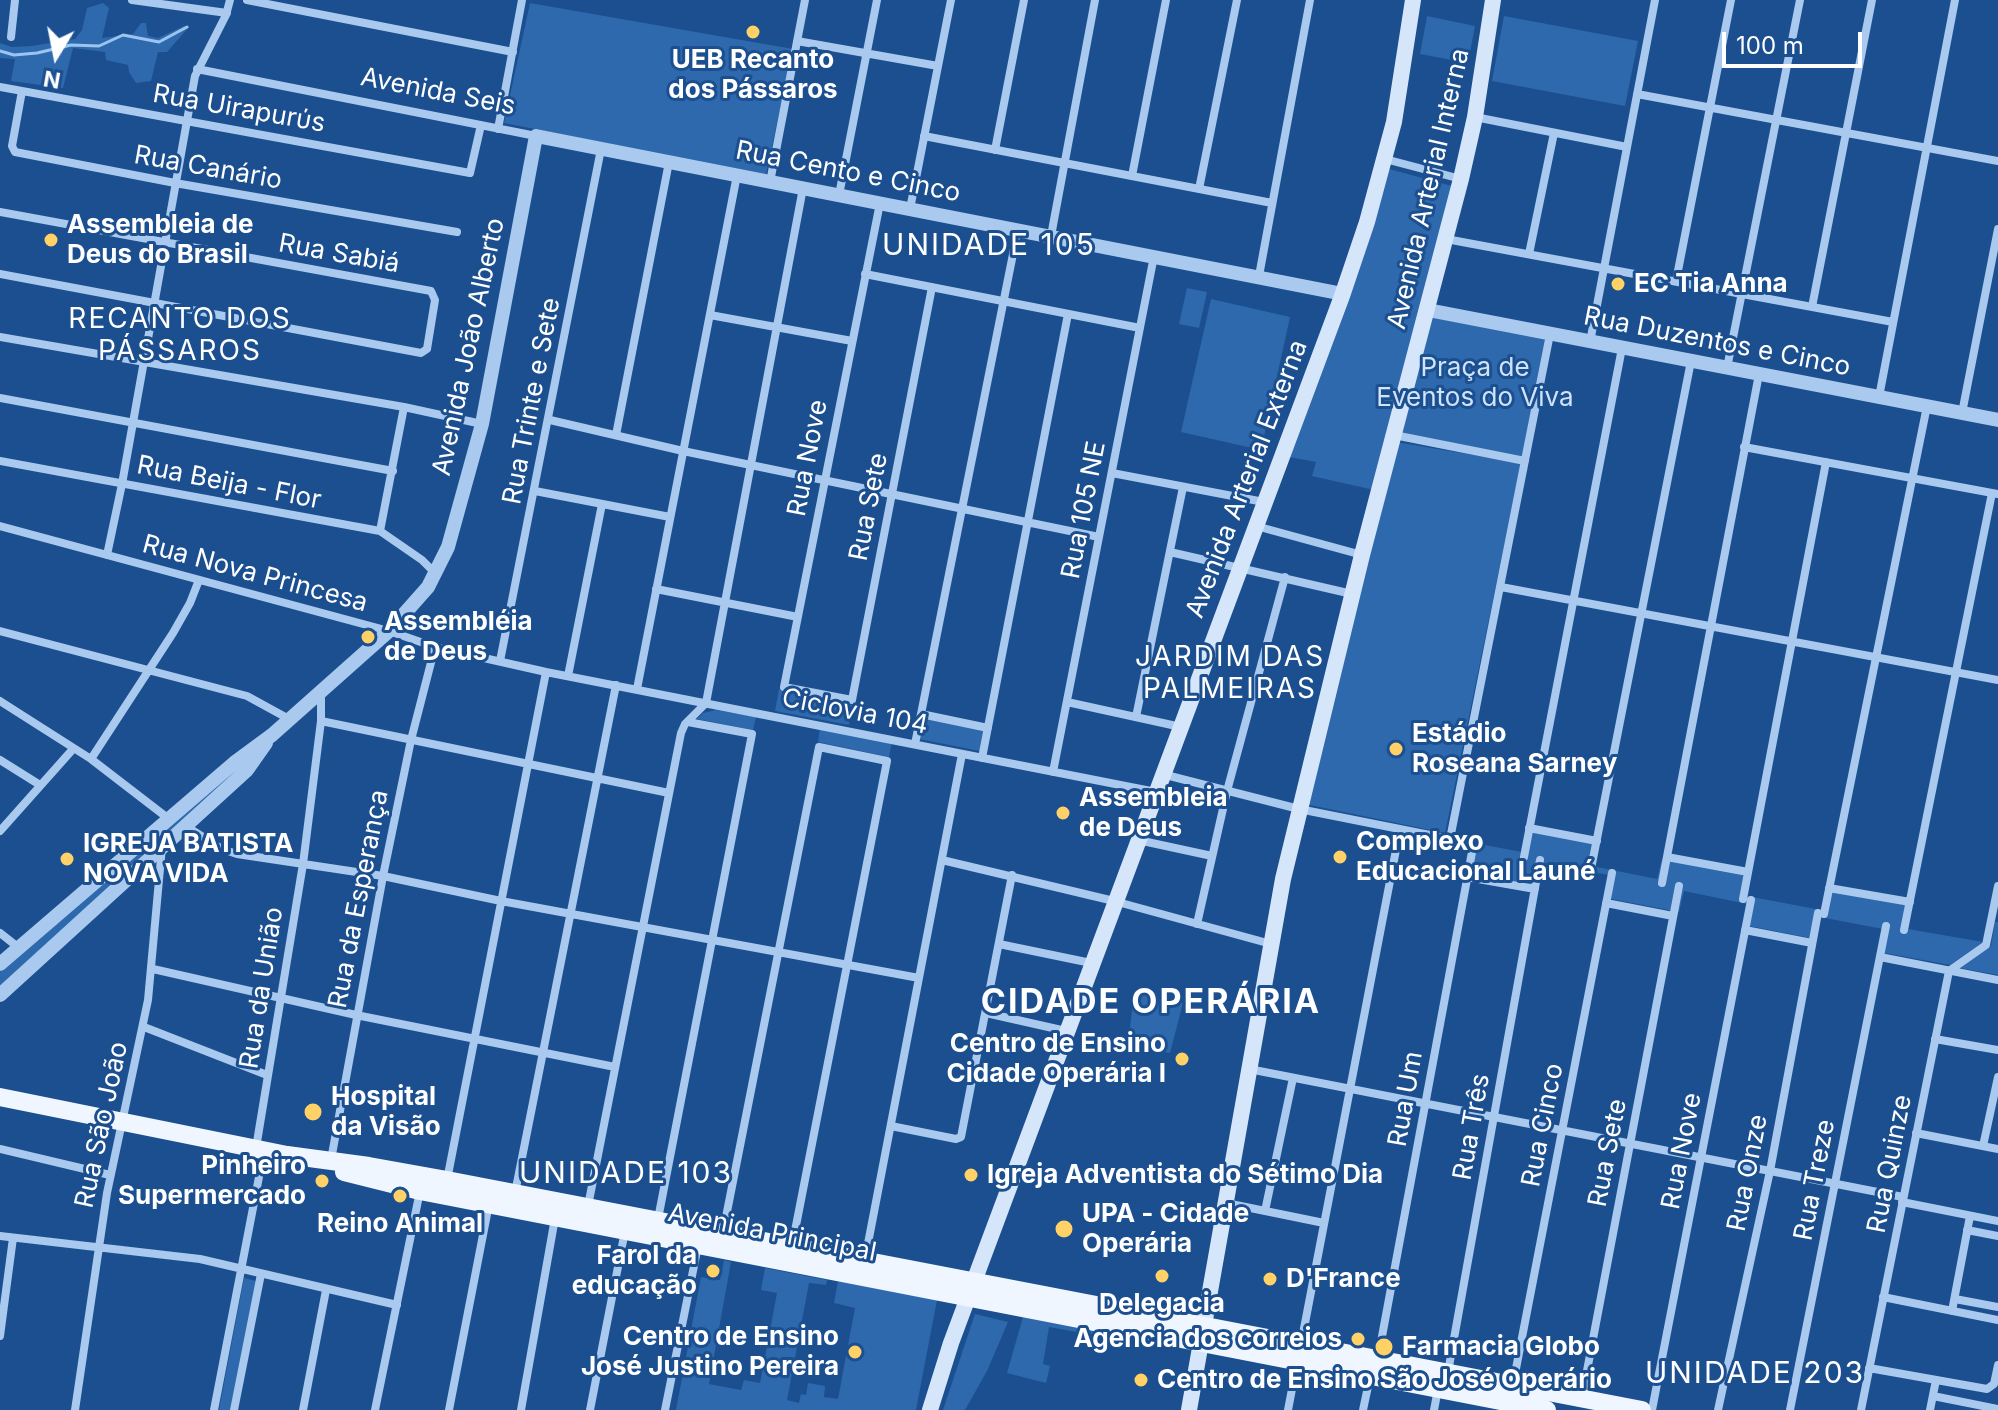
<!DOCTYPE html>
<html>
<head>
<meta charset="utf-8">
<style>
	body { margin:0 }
	#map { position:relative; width:1998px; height:1410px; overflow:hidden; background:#1b4f8f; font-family:Inter,sans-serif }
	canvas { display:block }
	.north { position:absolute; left:16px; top:16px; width:80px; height:80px; -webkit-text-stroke:6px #1b4f8f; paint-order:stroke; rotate:190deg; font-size:22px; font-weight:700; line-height:32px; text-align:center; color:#fff }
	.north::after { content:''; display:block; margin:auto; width:28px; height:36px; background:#fff; clip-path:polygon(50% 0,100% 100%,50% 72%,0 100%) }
	.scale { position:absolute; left:1722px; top:32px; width:140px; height:36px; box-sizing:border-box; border:4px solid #fff; border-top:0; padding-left:10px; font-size:24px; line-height:28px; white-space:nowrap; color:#fff; -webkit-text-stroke:6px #1b4f8f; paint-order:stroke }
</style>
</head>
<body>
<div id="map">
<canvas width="1998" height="1410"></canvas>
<div class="north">N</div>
<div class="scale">100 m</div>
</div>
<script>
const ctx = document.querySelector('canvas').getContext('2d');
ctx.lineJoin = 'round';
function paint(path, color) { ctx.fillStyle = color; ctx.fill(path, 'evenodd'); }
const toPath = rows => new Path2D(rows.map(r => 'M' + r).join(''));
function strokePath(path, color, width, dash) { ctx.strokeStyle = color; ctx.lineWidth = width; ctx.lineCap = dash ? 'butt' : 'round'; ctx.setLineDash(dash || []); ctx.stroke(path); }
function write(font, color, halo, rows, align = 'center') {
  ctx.font = font + ' Inter,sans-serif'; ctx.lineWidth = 6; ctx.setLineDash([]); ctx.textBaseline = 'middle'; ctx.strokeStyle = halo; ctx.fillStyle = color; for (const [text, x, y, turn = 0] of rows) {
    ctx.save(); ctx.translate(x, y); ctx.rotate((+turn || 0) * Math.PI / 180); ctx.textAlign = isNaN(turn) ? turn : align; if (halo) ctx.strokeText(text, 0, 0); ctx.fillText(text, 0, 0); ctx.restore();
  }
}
paint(toPath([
	[103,3,109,8,102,38,133,34,141,23,146,23,148,36,158,38,184,26,189,27,167,52,158,52,151,81,136,83,129,72,128,65,106,60,105,52,73,48,63,88,11,81,15,59,0,58,0,43,12,47,31,46,75,39,82,30,87,8],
	[530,3,793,49,766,174,504,123],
	[1427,16,1475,26,1468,63,1420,54],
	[1504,16,1638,41,1625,106,1492,81],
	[1389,169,1452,186,1374,490,1312,476,1316,462,1289,457],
	[1187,288,1207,292,1199,328,1179,324],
	[1211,299,1290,317,1261,450,1181,432],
	[1433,314,1545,337,1522,457,1401,433],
	[1396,442,1521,463,1445,833,1305,804],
	[779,689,853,705,849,725,775,711],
	[716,710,756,717,753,730,697,719,703,713],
	[923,718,984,731,980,751,919,739],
	[820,728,892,742,889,757,818,742],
	[260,746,243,768,0,990,0,972],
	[1526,831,1595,844,1592,866,1657,879,1662,859,1751,876,1747,896,1821,910,1825,889,1912,906,1908,929,1983,942,1950,965,1879,952,1883,929,1820,917,1815,939,1744,925,1747,904,1684,891,1679,912,1606,898,1609,875,1542,863,1537,886,1464,872,1469,842,1522,852],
	[1995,922,1998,922,1998,975,1960,968,1991,946],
	[1134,993,1183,1003,1170,1053,1128,1045],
	[724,1260,731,1262,709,1384,741,1390,744,1380,760,1383,777,1293,761,1290,765,1268,827,1280,826,1285,809,1283,787,1400,799,1403,801,1394,806,1395,808,1383,825,1386,824,1397,838,1399,855,1308,834,1303,838,1281,937,1300,916,1410,676,1410,701,1277,720,1280],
	[244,1278,256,1281,230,1410,219,1410],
	[975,1314,1008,1322,987,1371,965,1410,943,1410],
	[1023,1317,1104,1333,1104,1337,1049,1327,1043,1364,1050,1366,1046,1383,1007,1373]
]), '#2e69ad');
strokePath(toPath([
	[0,51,14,55,37,53,71,45,99,46,123,35,159,42,187,27]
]), '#9cc4f0', 3);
strokePath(toPath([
	[132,0,227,13],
	[247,0,513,52],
	[11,37,15,0],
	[797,41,938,66],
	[197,69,536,136],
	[0,87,470,173,481,125],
	[22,91,12,146,15,152,175,183,457,232],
	[1637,94,1998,161],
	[1475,117,1627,147],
	[498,129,522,0],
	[924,136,1272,203],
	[995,150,1024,0],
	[1385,159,1461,179],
	[1132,176,1166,0],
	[770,182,805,0],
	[1199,189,1237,0],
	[839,195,877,0],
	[880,203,784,687,852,700,932,287],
	[910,209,951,0],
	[0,212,431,291,435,300,427,349,421,353,0,274],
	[1051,236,1095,0],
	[1446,239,1893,322],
	[1529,254,1554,133],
	[865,274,1140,328],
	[1259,276,1310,0],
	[1676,281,1731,0],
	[1812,307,1872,0],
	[710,315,852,341],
	[0,337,404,407,482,424],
	[1590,342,1655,0],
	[1727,368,1800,0],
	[1879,397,1955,0],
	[0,398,393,471],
	[1962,413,1998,229],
	[550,420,683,451,1099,537],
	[616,435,669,162],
	[1394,435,1525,461],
	[1744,447,1998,494],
	[0,461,380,531,422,560,436,574],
	[1112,473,1264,502],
	[535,491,670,517],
	[0,526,389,631,435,647,546,672,1156,792],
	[1256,526,1362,555],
	[380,531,404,407],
	[1170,552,1352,594],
	[107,555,122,484,195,76,226,15,230,0],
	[1501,587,1998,680],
	[656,589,798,617],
	[0,631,247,696,289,719],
	[500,661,601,149],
	[568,676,602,504],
	[637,689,737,175],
	[0,701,91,759,169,819],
	[1067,702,1181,727],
	[921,714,988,728],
	[1136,717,1183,487],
	[321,721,669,793],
	[915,744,1018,229],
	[982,758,1068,314],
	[91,759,173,633,190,603,199,580],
	[0,760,40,785],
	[1053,772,1154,256],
	[1162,774,1299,809,1450,839,1550,334],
	[186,826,222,849,237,854,383,876,501,901,919,978],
	[1529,828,1597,841],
	[0,831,73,749],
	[1138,840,1212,856],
	[1524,857,1622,348],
	[1667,857,1748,872],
	[942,860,1114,901,1271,944],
	[1591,869,1691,361],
	[1467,877,1535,889],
	[1662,883,1759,374],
	[1829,888,1910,902],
	[1743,899,1826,462],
	[1606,903,1673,916],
	[1824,914,1927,406],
	[1197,924,1227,791,1285,577],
	[1745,930,1812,943],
	[1904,930,1992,493],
	[0,933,19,948],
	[999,944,1091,963],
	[1880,957,1998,980],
	[153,969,356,1015,615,1067],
	[986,1013,1066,1031],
	[144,1027,267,1075],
	[1935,1039,1998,1050],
	[1249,1069,1903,1197],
	[891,1126,956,1139,961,1137,1012,875],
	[1916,1133,1998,1149],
	[1983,1146,1998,1077],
	[256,1148,303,864,321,721,321,692],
	[0,1149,110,1175],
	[331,1160,383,876,411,740,435,647],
	[447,1180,546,672],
	[515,1193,616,685],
	[1902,1202,1998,1221],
	[1226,1203,1324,1223],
	[588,1206,681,733,685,724,706,703,803,188],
	[1265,1211,1293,1078],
	[658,1219,752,734,688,722],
	[1967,1230,1998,1236],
	[723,1232,819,747,887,761,792,1246],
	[0,1236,200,1259,397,1305],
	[865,1259,962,754],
	[1883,1297,1998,1320],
	[1955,1299,1998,1307],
	[1952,1311,1970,1216],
	[0,1336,13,1238],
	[1301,1344,1400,829],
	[1378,1358,1473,847],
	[1869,1368,1987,1389,1994,1384,1998,1365],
	[1448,1372,1540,860],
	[1513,1384,1612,873],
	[1933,1396,1998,1409],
	[1582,1397,1679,886],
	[75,1410,107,1193,148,1000,162,847],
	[214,1410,264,1151],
	[234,1410,261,1274],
	[303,1410,326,1290],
	[375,1410,420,1191],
	[449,1410,489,1204],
	[521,1410,555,1218],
	[590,1410,625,1231],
	[665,1410,698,1246],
	[1288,1410,1297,1363],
	[1363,1410,1370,1377],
	[1434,1410,1438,1389],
	[1652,1410,1751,900],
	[1718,1410,1770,1171,1818,913],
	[1790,1410,1886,926],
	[1861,1410,1949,971,1986,945,1998,886],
	[1930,1410,1936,1380]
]), '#a9c9ee', 8);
strokePath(toPath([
	[1428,310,1998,420],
	[0,964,234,763,272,735,389,631,428,587,448,547,482,424,536,136,1343,294],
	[0,995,247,770,266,743]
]), '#a9c9ee', 14);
strokePath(toPath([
	[930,1410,951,1343,1342,296,1367,222,1394,122,1413,0],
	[1189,1410,1283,879,1362,555,1461,179,1475,117,1493,0]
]), '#d6e6fa', 16);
strokePath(toPath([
	[0,1097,287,1155,369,1166,447,1180,1642,1410],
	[344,1172,420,1191,1547,1410]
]), '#f0f6ff', 18);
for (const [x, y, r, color] of [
	[753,32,8,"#ffd166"],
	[51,240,8,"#ffd166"],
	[1618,284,8,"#ffd166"],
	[368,637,8,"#ffd166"],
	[1396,749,8,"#ffd166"],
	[1063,813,8,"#ffd166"],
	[1340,857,8,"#ffd166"],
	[67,859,8,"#ffd166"],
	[1182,1059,8,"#ffd166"],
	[313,1112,10,"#ffd166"],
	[971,1175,8,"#ffd166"],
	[322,1181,8,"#ffd166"],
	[400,1196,8,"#ffd166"],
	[1064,1229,10,"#ffd166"],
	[713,1271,8,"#ffd166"],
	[1162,1276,8,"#ffd166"],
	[1270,1279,8,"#ffd166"],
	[1358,1339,8,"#ffd166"],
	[1384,1347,10,"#ffd166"],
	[855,1352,8,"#ffd166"],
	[1141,1380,8,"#ffd166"]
]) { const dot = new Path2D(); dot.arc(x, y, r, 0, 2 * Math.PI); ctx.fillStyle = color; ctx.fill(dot); strokePath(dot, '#1b4f8f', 3); }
write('bold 26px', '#fff', '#1b4f8f', [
	["UEB Recanto",753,60,"center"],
	["dos Pássaros",753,90,"center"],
	["Assembleia de",67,225],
	["Deus do Brasil",67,255],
	["EC Tia Anna",1634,284],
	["Assembléia",384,622],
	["de Deus",384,652],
	["Estádio",1412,734],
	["Roseana Sarney",1412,764],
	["Assembleia",1079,798],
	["de Deus",1079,828],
	["Complexo",1356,842],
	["Educacional Launé",1356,872],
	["IGREJA BATISTA",83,844],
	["NOVA VIDA",83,874],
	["Centro de Ensino",1166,1044,"right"],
	["Cidade Operária I",1166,1074,"right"],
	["Hospital",331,1097],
	["da Visão",331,1127],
	["Pinheiro",306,1166,"right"],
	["Supermercado",306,1196,"right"],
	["Igreja Adventista do Sétimo Dia",987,1175],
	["UPA - Cidade",1082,1214],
	["Operária",1082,1244],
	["Reino Animal",400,1224,"center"],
	["Farol da",697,1256,"right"],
	["educação",697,1286,"right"],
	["D'France",1286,1279],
	["Delegacia",1162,1304,"center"],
	["Centro de Ensino",839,1337,"right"],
	["José Justino Pereira",839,1367,"right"],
	["Agencia dos correios",1342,1339,"right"],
	["Farmacia Globo",1402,1347],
	["Centro de Ensino São José Operário",1157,1380]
], 'left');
write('26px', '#fff', '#1b4f8f', [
	["Avenida Seis",438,92,11],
	["Rua Uirapurύs",239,109,10],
	["Rua Canário",208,168,10],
	["Rua Cento e Cinco",848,172,11],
	["Avenida Arterial Interna",1429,189,-77],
	["Rua Sabiá",339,254,10],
	["Rua Duzentos e Cinco",1717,342,11],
	["Avenida João Alberto",469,347,-78],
	["Rua Trinte e Sete",532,401,-79],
	["Rua Nove",808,458,-79],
	["Avenida Arterial Externa",1247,479,-69],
	["Rua Beija - Flor",229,483,11],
	["Rua Sete",869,507,-79],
	["Rua 105 NE",1084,510,-79],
	["Rua Nova Princesa",255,574,15],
	["Ciclovia 104",855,712,11],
	["Rua da Esperança",359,899,-79],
	["Rua da União",262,988,-81],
	["Rua Um",1406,1099,-80],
	["Rua São João",102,1125,-78],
	["Rua Cinco",1543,1125,-79],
	["Rua Três",1472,1127,-80],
	["Rua Nove",1682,1151,-79],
	["Rua Sete",1608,1153,-79],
	["Rua Quinze",1890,1164,-79],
	["Rua Onze",1748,1173,-79],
	["Rua Treze",1815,1180,-79],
	["Avenida Principal",772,1233,11]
]);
write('26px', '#cfe3fa', '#1b4f8f', [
	["Praça de",1475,368],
	["Eventos do Viva",1475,398]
]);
ctx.letterSpacing = '2px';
write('28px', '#fff', '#1b4f8f', [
	["RECANTO DOS",180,320],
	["PÁSSAROS",180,352],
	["JARDIM DAS",1230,658],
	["PALMEIRAS",1230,690]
]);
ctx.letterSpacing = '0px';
ctx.letterSpacing = '2px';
write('30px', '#fff', '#1b4f8f', [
	["UNIDADE 105",989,246],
	["UNIDADE 103",626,1174],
	["UNIDADE 203",1755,1374]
]);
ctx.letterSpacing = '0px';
ctx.letterSpacing = '2px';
write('bold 34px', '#fff', '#1b4f8f', [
	["CIDADE OPERÁRIA",1151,1003]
]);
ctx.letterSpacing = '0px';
</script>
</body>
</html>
